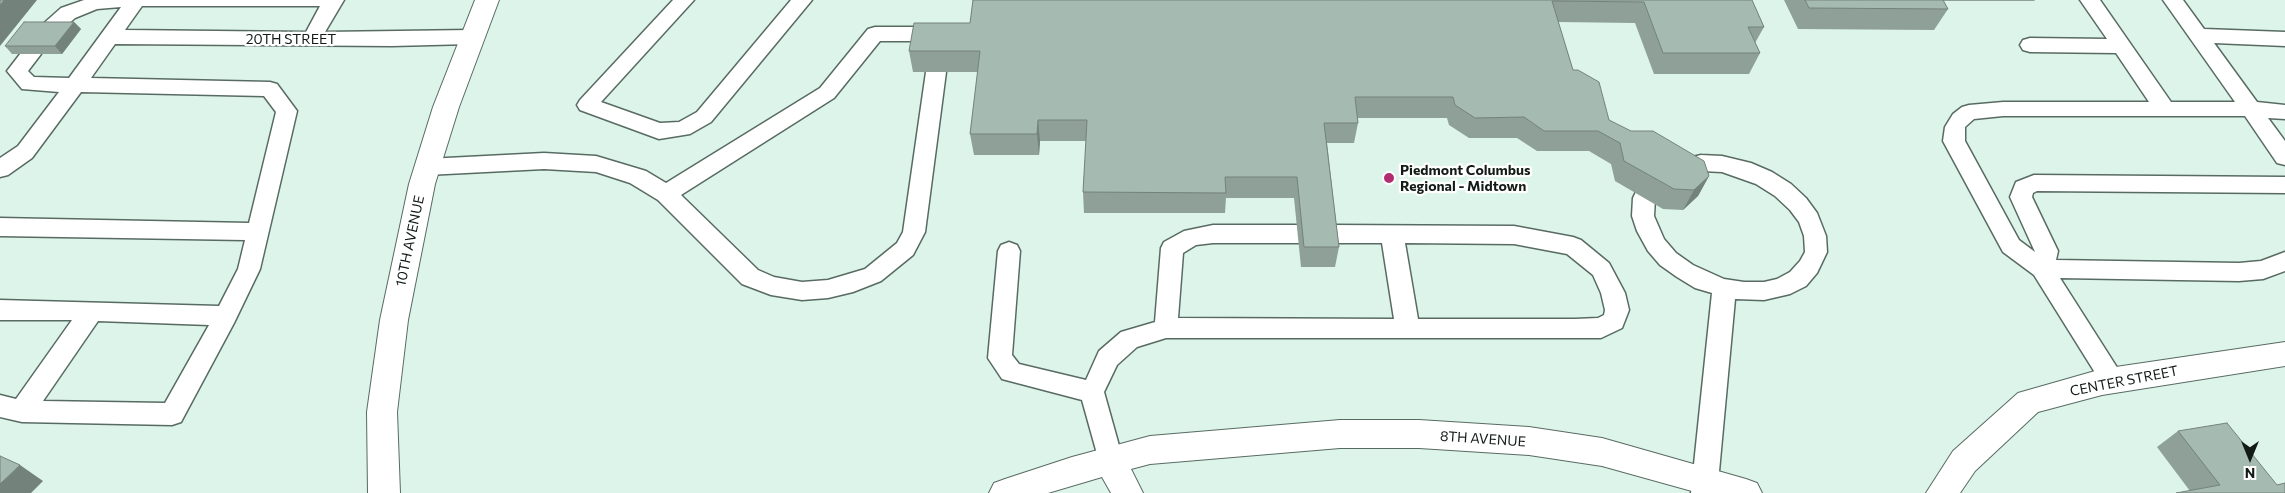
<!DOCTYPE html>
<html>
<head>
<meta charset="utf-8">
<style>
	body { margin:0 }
	#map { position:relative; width:2285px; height:493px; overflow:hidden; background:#ddf4ea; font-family:Commissioner,sans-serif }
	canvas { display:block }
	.north { position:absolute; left:2225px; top:433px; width:50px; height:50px; -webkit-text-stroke:4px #fff; paint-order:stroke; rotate:180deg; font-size:14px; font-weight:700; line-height:20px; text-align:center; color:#131b17 }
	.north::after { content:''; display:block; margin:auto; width:18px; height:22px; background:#131b17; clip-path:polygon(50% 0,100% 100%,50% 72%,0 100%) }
</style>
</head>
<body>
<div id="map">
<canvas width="2285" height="493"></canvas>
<div class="north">N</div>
</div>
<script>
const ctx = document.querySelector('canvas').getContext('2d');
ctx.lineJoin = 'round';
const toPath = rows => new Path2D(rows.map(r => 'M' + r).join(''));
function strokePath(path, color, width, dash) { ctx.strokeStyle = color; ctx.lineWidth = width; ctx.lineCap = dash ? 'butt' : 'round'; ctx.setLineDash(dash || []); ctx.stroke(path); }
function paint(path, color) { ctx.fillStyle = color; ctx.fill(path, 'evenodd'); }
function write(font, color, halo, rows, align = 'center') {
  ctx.font = font + ' Commissioner,sans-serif'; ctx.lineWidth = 4.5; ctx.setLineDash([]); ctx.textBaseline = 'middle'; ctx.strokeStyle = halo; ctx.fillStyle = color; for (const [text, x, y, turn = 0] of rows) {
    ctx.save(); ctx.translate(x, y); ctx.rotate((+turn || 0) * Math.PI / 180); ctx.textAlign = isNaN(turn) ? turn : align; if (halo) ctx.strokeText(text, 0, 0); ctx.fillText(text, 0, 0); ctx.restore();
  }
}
const lane = toPath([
	[84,0,344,0,325,32,471,30,478,32,481,37,478,42,471,44,392,46,115,44,91,78,270,82,277,84,297,111,260,269,234,323,181,422,172,425,22,422,0,417,0,395,16,399,72,320,0,320,0,300,219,306,238,269,245,240,0,236,0,218,249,223,276,112,264,96,81,92,32,158,8,175,0,177,0,158,18,146,59,92,22,89,7,71,24,49,31,47,38,49,41,54,28,71,34,77,69,78,121,7,97,9,75,18,57,34,50,36,43,34,40,29,43,24,61,8,84,0],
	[142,6,320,6,306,32,125,30,142,6],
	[98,321,209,325,165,403,43,401,98,321],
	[673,0,694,0,601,102,660,123,679,122,697,112,791,0,812,0,711,122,690,134,659,139,580,110,577,105,580,100,673,0],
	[2080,0,2100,0,2171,102,2235,102,2163,0,2183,0,2204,29,2285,32,2285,46,2214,43,2257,102,2285,105,2285,119,2268,118,2285,141,2285,165,2277,163,2245,116,2003,116,1974,119,1965,127,1965,141,2019,240,2035,252,2010,197,2016,182,2034,175,2285,177,2285,193,2037,191,2033,193,2032,197,2058,251,2056,260,2239,263,2261,261,2285,252,2285,271,2263,279,2239,281,2060,278,2125,380,2122,387,2113,390,2104,387,2034,275,2003,252,1943,141,1945,127,1953,114,1962,107,1969,105,2003,102,2149,102,2116,53,2030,52,2023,50,2020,45,2023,40,2030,38,2107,39,2080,0],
	[875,27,941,27,948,29,951,36,948,41,941,43,934,41,880,41,834,98,681,195,758,270,774,277,802,282,828,280,865,269,897,243,903,232,926,72,929,67,936,65,943,67,946,72,925,232,913,255,881,281,853,292,828,298,802,300,771,295,742,284,658,200,630,183,596,172,544,169,427,175,419,173,416,167,419,161,427,159,544,153,596,156,646,171,666,183,820,88,868,29,875,27],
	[1701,155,1722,156,1751,163,1772,172,1791,184,1806,198,1817,213,1826,236,1827,252,1817,273,1806,286,1790,294,1764,300,1735,299,1717,493,1691,493,1712,293,1695,288,1677,277,1660,265,1648,251,1637,231,1632,216,1633,198,1636,192,1644,190,1652,192,1655,198,1654,216,1664,239,1676,253,1693,265,1724,279,1744,282,1764,282,1777,279,1790,272,1800,261,1805,252,1804,236,1799,222,1790,210,1775,196,1756,184,1722,172,1701,171,1674,177,1666,175,1663,169,1666,163,1701,155],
	[1213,225,1298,225,1306,228,1309,234,1306,240,1298,243,1213,243,1196,245,1183,253,1178,318,1394,319,1382,243,1332,243,1324,240,1321,234,1324,228,1332,225,1514,226,1573,237,1581,240,1609,263,1625,293,1629,310,1622,328,1601,338,1166,338,1137,347,1117,365,1104,392,1123,460,1119,468,1110,471,1101,468,1082,400,1002,379,988,358,998,251,1001,245,1009,242,1017,245,1020,251,1012,355,1019,364,1086,380,1099,351,1121,332,1155,322,1161,248,1164,242,1184,231,1213,225],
	[1405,243,1514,244,1567,254,1593,275,1601,293,1605,310,1604,315,1598,318,1575,319,1418,319,1405,243]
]);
const street = toPath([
	[2285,342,2285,366,2102,395,2038,412,1975,471,1960,493,1926,493,1953,451,2018,393,2102,369,2285,342],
	[1340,420,1419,420,1529,427,1602,438,1746,479,1757,483,1762,493,1699,493,1602,466,1529,455,1419,448,1340,448,1150,464,1131,469,1143,493,1111,493,1102,477,1048,493,989,493,994,483,1005,479,1072,457,1150,436,1340,420]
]);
const secondary = toPath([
	[475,0,499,0,459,107,435,184,408,320,397,412,400,493,368,493,367,412,380,320,409,184,433,107,475,0]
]);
strokePath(lane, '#586b63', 3);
strokePath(street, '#586b63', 2);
strokePath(secondary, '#586b63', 2);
paint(lane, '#fff');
paint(street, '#fff');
paint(secondary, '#fff');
paint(toPath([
	[973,0,1752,0,1764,27,1755,43,1760,53,1749,74,1654,74,1635,23,1558,22,1573,70,1609,120,1709,176,1698,196,1683,210,1663,209,1615,181,1611,164,1589,151,1537,151,1517,138,1469,138,1449,125,1447,118,1358,118,1358,123,1354,143,1327,143,1339,247,1335,267,1301,267,1294,198,1226,198,1225,213,1084,213,1083,192,1086,141,1040,141,1039,155,974,155,970,134,978,72,913,72,909,51,970,23],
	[1784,0,2035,0,2034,1,1943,1,1948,9,1934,30,1798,29],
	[74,22,81,29,62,54,12,54,5,46],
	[2178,431,2277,485,2285,493,2190,491,2157,447]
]), '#8ea098');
paint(toPath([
	[4,0,37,0,0,46,0,5],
	[74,22,81,29,62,54,55,46],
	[1038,120,1040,141,1039,155,1037,134],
	[1709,176,1698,196,1683,210,1694,190],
	[20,465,43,481,31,493,0,493,0,484]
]), '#74827c');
const building = toPath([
	[0,0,4,0,0,5,0,0],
	[973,0,1752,0,1764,27,1748,27,1760,53,1663,53,1644,2,1552,1,1573,70,1578,70,1599,82,1609,120,1631,131,1653,131,1704,161,1709,176,1694,190,1674,189,1624,161,1620,143,1598,131,1544,131,1524,117,1475,118,1455,105,1453,97,1355,97,1358,123,1324,123,1339,247,1304,247,1297,177,1225,177,1226,193,1083,192,1087,120,1038,120,1037,134,970,134,980,51,909,51,914,23,970,23,973,0],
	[1805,0,1943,0,1948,9,1809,8,1805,0],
	[24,22,74,22,55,46,5,46,24,22],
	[2227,423,2277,485,2285,483,2285,493,2176,493,2220,485,2178,431,2227,423],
	[0,456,20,465,0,484,0,456]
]);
paint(building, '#a5bab1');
strokePath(building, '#74827c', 1);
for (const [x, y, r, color] of [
	[1389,178,6,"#b22c72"]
]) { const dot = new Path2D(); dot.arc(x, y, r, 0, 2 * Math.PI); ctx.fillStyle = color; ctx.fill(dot); strokePath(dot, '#fff', 2); }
write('14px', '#131b17', '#fff', [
	["20TH STREET",291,39],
	["10TH AVENUE",410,241,-78],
	["CENTER STREET",2124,381,-11],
	["8TH AVENUE",1483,439,4]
]);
write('bold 14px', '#131b17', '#fff', [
	["Piedmont Columbus",1400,170],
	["Regional - Midtown",1400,186]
], 'left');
</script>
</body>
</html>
